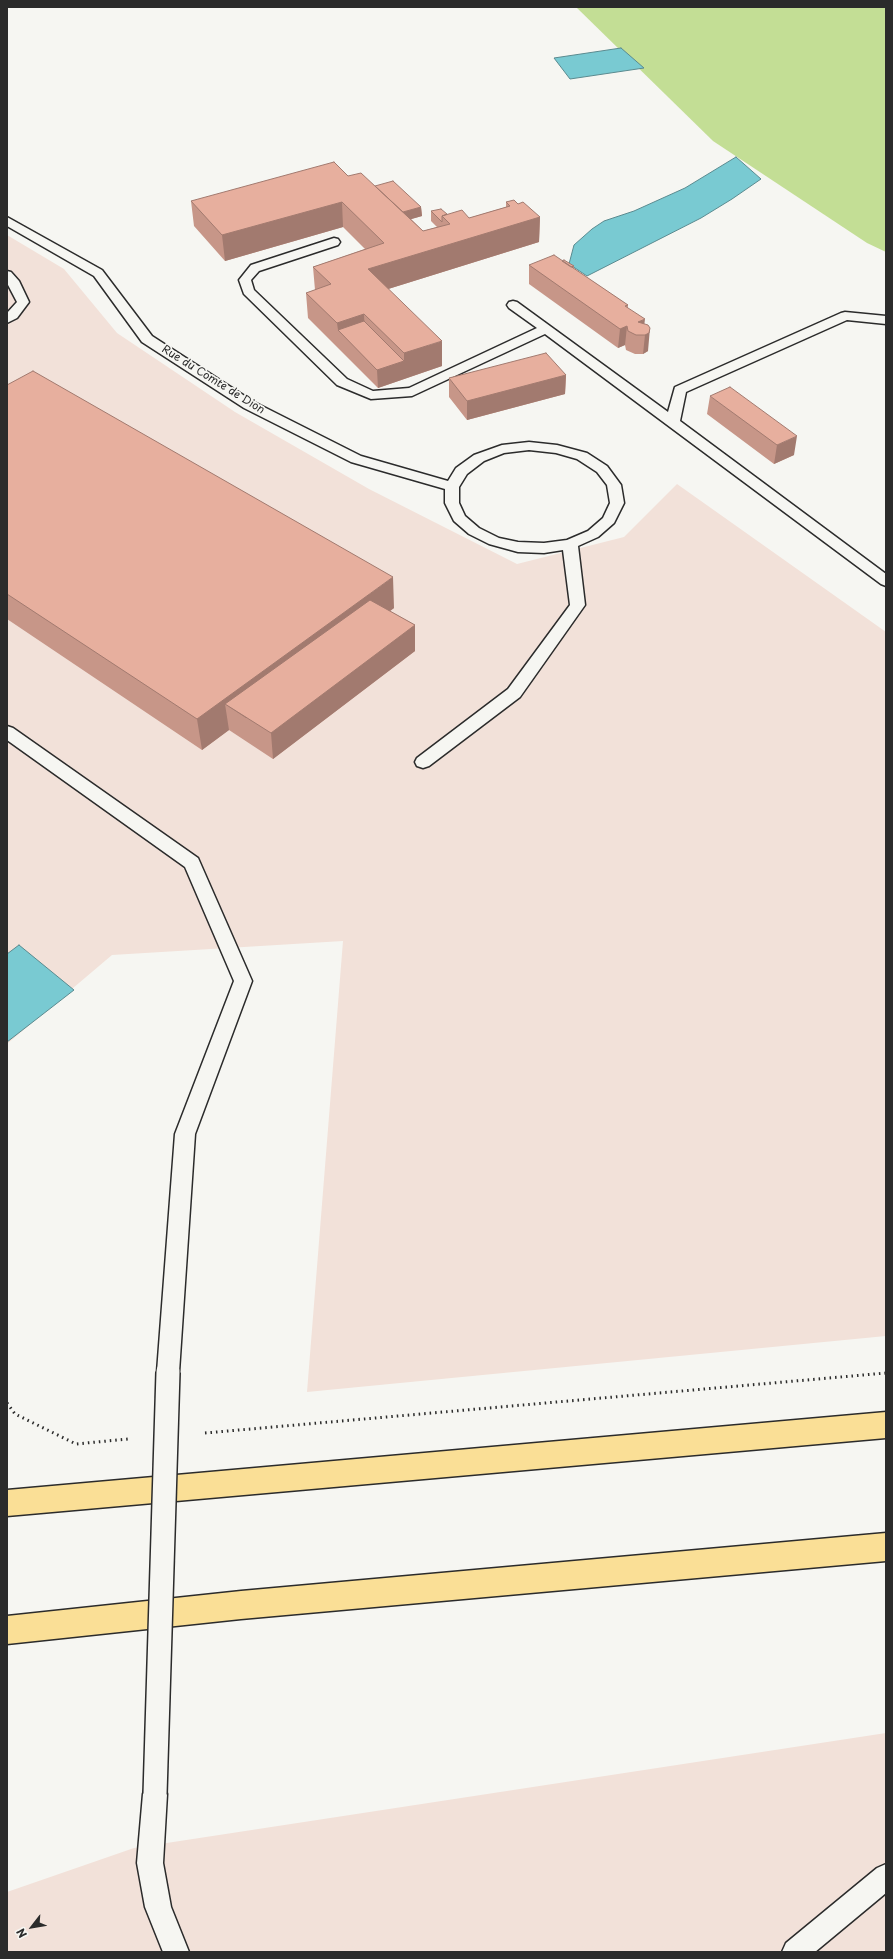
<!DOCTYPE html>
<html>
<head>
<meta charset="utf-8">
<style>
	body { margin:0 }
	#map { position:relative; width:893px; height:1959px; overflow:hidden; background:#f6f6f2; font-family:"Playpen Sans",sans-serif }
	canvas { display:block }
	.frame { position:absolute; inset:0; border:8px solid #2b2b2b; pointer-events:none }
	.north { position:absolute; left:12px; top:1907px; width:40px; height:40px; -webkit-text-stroke:3px #f6f6f2; paint-order:stroke; rotate:239deg; font-size:11px; font-weight:700; line-height:16px; text-align:center; color:#2b2b2b }
	.north::after { content:''; display:block; margin:auto; width:14px; height:18px; background:#2b2b2b; clip-path:polygon(50% 0,100% 100%,50% 72%,0 100%) }
</style>
</head>
<body>
<div id="map">
<canvas width="893" height="1959"></canvas>
<div class="frame"></div>
<div class="north">N</div>
</div>
<script>
const ctx = document.querySelector('canvas').getContext('2d');
ctx.lineJoin = 'round';
function paint(path, color) { ctx.fillStyle = color; ctx.fill(path, 'evenodd'); }
const toPath = rows => new Path2D(rows.map(r => 'M' + r).join(''));
function strokePath(path, color, width, dash) { ctx.strokeStyle = color; ctx.lineWidth = width; ctx.lineCap = dash ? 'butt' : 'round'; ctx.setLineDash(dash || []); ctx.stroke(path); }
function write(font, color, halo, rows, align = 'center') {
  ctx.font = font + ' "Playpen Sans",sans-serif'; ctx.lineWidth = 3.5; ctx.setLineDash([]); ctx.textBaseline = 'middle'; ctx.strokeStyle = halo; ctx.fillStyle = color; for (const [text, x, y, turn = 0] of rows) {
    ctx.save(); ctx.translate(x, y); ctx.rotate((+turn || 0) * Math.PI / 180); ctx.textAlign = isNaN(turn) ? turn : align; if (halo) ctx.strokeText(text, 0, 0); ctx.fillText(text, 0, 0); ctx.restore();
  }
}
paint(toPath([
	[7,235,64,269,117,333,235,412,369,489,517,564,624,537,677,484,886,632,886,1336,307,1392,343,941,112,955,7,1044],
	[886,1733,886,1952,7,1952,7,1892,134,1848]
]), '#f2e1d9');
paint(toPath([
	[576,7,886,7,886,252,867,243,713,141]
]), '#c3de95');
const water = toPath([
	[621,48,644,68,570,79,554,58,621,48],
	[736,157,761,179,732,199,701,218,587,276,569,264,574,245,592,229,604,221,634,211,685,188,736,157],
	[19,945,74,990,7,1042,7,954,19,945]
]);
paint(water, '#79cad2');
strokePath(water, '#5a8a8f', 1);
const lane = toPath([
	[7,217,102,270,152,336,254,402,361,456,448,481,456,468,474,455,502,445,529,442,557,445,587,453,607,466,621,485,624,503,614,523,598,537,578,546,585,605,520,697,429,766,423,768,417,766,415,762,417,758,508,689,570,605,563,550,544,553,518,552,489,544,469,534,454,521,445,503,445,489,351,462,244,408,142,342,94,276,7,226,7,217],
	[529,450,556,453,577,459,597,472,607,485,610,503,603,518,588,531,567,540,544,543,518,542,499,538,479,528,465,516,459,503,459,487,467,474,484,461,504,453,529,450],
	[334,238,338,239,340,242,338,245,259,271,251,280,254,290,347,379,373,391,409,388,537,328,509,308,507,305,509,302,513,301,517,302,668,412,675,387,841,313,845,312,886,316,886,324,847,320,686,392,680,421,886,574,886,586,881,584,545,334,412,396,371,399,337,385,244,294,239,280,251,265,334,238],
	[7,271,11,272,19,281,29,302,17,318,7,323,7,313,17,302,7,283,7,271],
	[7,726,13,728,198,858,252,981,195,1134,179,1372,175,1379,168,1382,161,1379,157,1372,175,1134,234,981,185,867,7,740,7,726],
	[155,1782,164,1785,167,1794,163,1863,171,1907,189,1952,163,1952,145,1907,137,1863,143,1794,146,1785,155,1782],
	[886,1864,886,1893,815,1952,782,1952,786,1943,877,1868,886,1864]
]);
const primary = toPath([
	[886,1412,886,1438,7,1516,7,1490,886,1412],
	[886,1533,886,1561,241,1619,7,1644,7,1616,241,1591,886,1533]
]);
strokePath(lane, '#2b2b2b', 3);
strokePath(primary, '#2b2b2b', 3);
strokePath(toPath([
	[7,1403,15,1414,76,1444,128,1439],
	[205,1433,886,1373]
]), '#2b2b2b', 3, [1.5, 4]);
paint(lane, '#f6f6f2');
paint(primary, '#fadf96');
const laneBridge = toPath([
	[155,1794,168,1372]
]);
strokePath(laneBridge, '#2b2b2b', 26, []);
strokePath(laneBridge, '#f6f6f2', 23);
paint(toPath([
	[348,176,375,186,421,207,422,216,411,219,423,231,437,227,431,221,431,211,469,218,506,207,506,202,518,204,540,217,539,242,388,289,442,366,378,388,308,318,306,293,315,290,313,267,365,249,343,227,225,261,194,226,191,201],
	[562,261,574,266,574,269,628,305,628,308,644,324,648,351,643,354,635,354,626,350,625,345,618,348,529,284,529,265],
	[566,375,565,394,467,420,449,397,449,378],
	[7,385,394,608,390,611,415,625,415,651,273,759,229,730,202,750,7,619],
	[710,396,794,455,774,464,707,414]
]), '#c79688');
paint(toPath([
	[342,202,343,227,225,261,222,235],
	[421,207,422,216,391,225,390,216],
	[540,217,539,242,369,295,368,269],
	[364,314,365,340,338,330,337,323],
	[645,319,643,335,638,322],
	[627,326,625,345,618,348,620,329],
	[650,328,648,351,643,354,645,335],
	[442,341,442,366,378,388,377,370,404,361,404,353],
	[566,375,565,394,467,420,467,401],
	[797,436,794,455,774,464,777,445],
	[393,577,394,608,246,718,225,704,229,730,202,750,197,719],
	[415,625,415,651,273,759,271,733]
]), '#a27a6f');
const building = toPath([
	[334,162,348,176,361,173,423,231,450,224,442,216,462,210,469,218,510,206,506,202,514,200,518,204,523,202,540,217,368,269,442,341,404,353,364,314,337,323,306,293,331,284,313,267,384,243,342,202,222,235,191,201,334,162],
	[393,181,421,207,403,212,375,186,393,181],
	[441,209,447,214,442,216,442,222,431,211,441,209],
	[554,255,628,305,625,306,645,319,638,322,648,325,650,328,649,333,645,335,636,335,628,331,627,326,620,329,529,265,554,255],
	[564,260,574,266,571,267,562,261,564,260],
	[364,321,404,361,377,370,338,330,364,321],
	[546,353,566,375,467,401,449,378,546,353],
	[33,371,393,577,197,719,7,594,7,385,33,371],
	[730,387,797,436,777,445,710,396,730,387],
	[370,600,415,625,271,733,225,704,370,600]
]);
paint(building, '#e7af9e');
strokePath(building, '#a27a6f', 1);
write('11px', '#2b2b2b', '#f6f6f2', [
	["Rue du Comte de Dion",213,380,32]
]);
</script>
</body>
</html>
